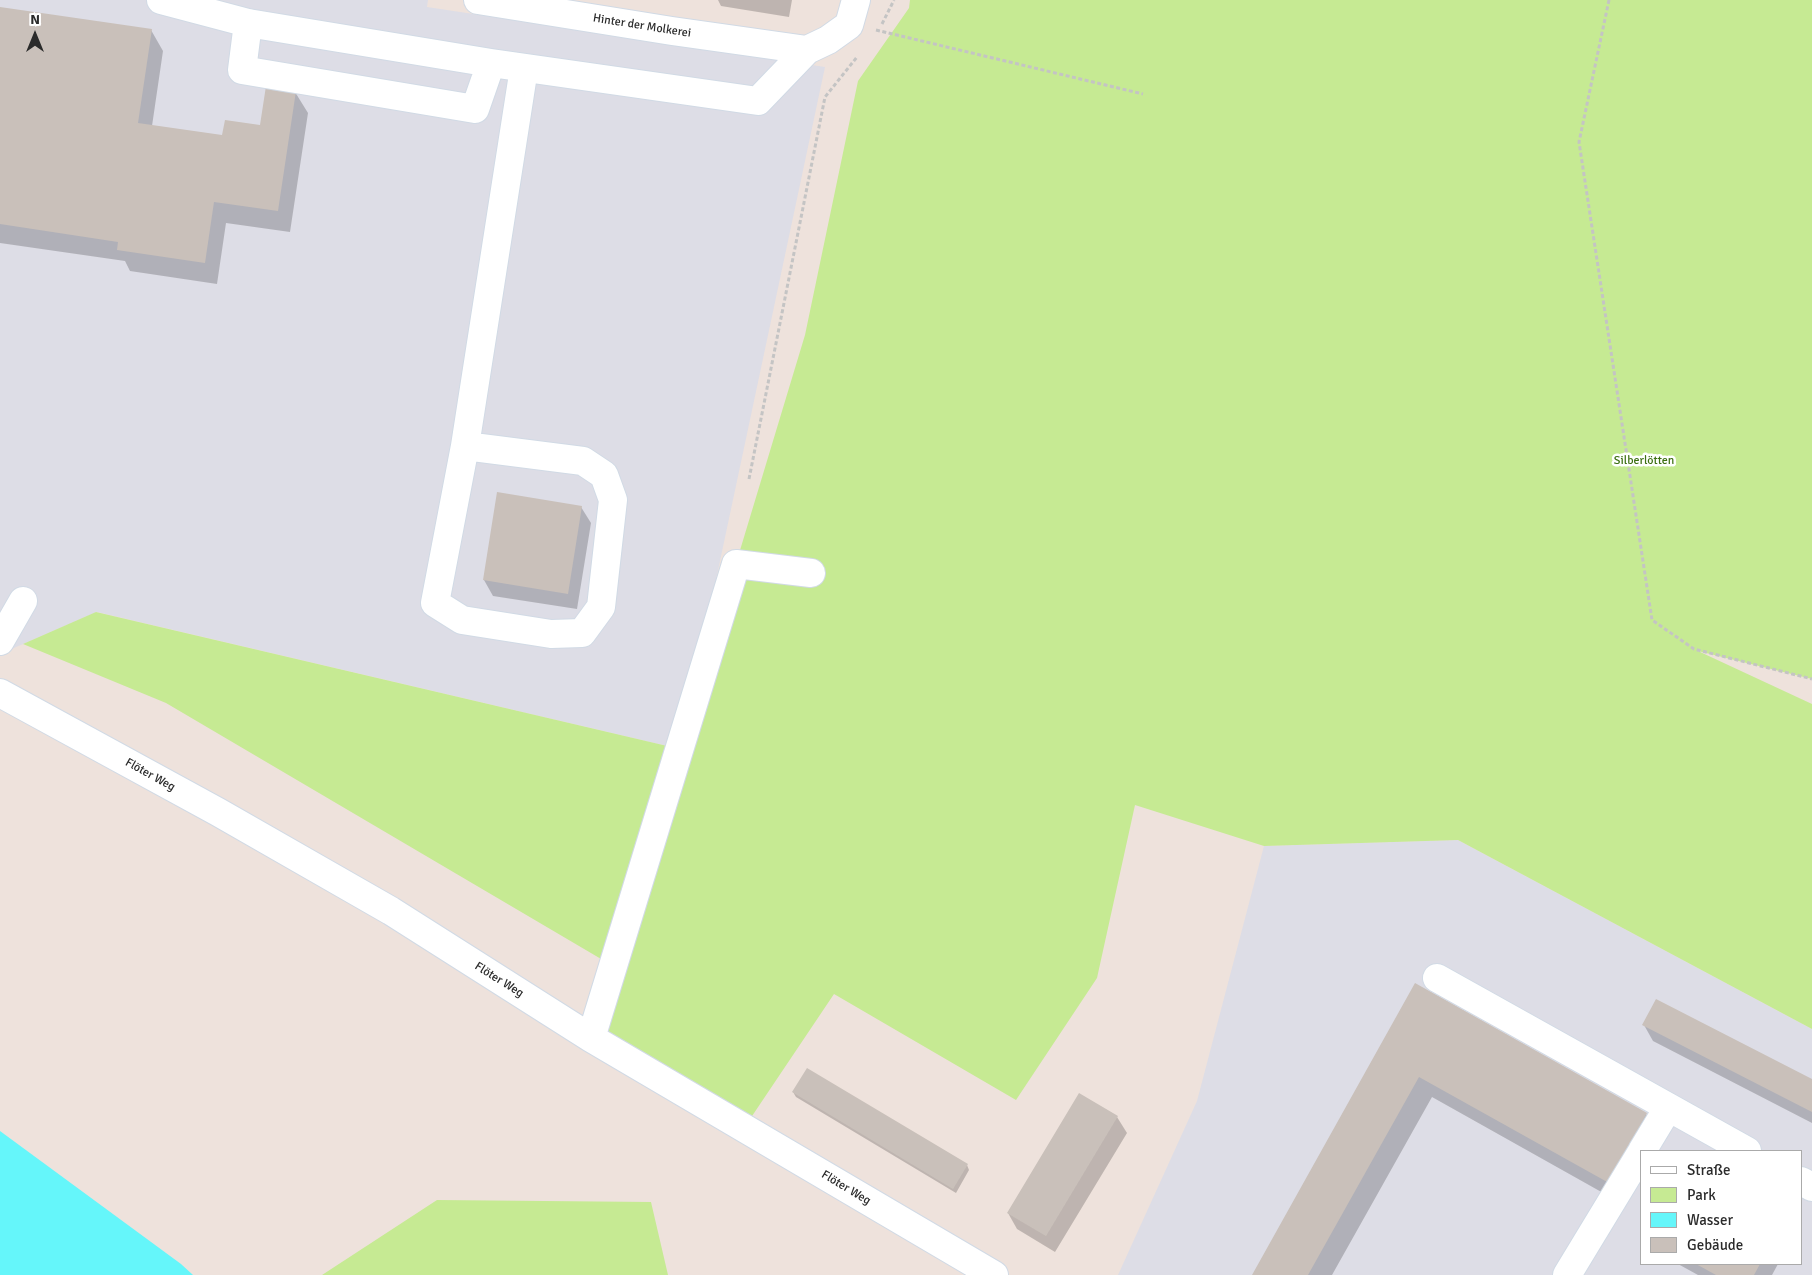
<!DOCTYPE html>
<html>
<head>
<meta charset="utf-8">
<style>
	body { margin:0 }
	#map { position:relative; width:1812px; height:1275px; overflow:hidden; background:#eee2dc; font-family:Signika,sans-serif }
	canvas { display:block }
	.legend { position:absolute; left:1640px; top:1150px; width:162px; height:115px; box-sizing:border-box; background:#fff; border:1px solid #aaa; margin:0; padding:6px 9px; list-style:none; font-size:15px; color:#2b2b2b }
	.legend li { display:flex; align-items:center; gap:10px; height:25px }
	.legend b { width:25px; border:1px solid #aaa }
	.north { position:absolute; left:10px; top:10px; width:50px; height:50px; -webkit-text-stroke:4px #fff; paint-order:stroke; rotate:0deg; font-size:14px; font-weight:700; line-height:20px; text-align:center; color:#2b2b2b }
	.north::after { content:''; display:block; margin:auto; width:18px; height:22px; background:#2b2b2b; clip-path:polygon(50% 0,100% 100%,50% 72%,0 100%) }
</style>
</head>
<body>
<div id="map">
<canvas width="1812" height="1275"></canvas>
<ul class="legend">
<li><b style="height:6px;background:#fff"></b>Straße</li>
<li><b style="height:14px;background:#c6ea93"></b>Park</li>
<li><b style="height:14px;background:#65f6fa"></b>Wasser</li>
<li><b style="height:14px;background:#c9c0ba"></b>Gebäude</li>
</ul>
<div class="north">N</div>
</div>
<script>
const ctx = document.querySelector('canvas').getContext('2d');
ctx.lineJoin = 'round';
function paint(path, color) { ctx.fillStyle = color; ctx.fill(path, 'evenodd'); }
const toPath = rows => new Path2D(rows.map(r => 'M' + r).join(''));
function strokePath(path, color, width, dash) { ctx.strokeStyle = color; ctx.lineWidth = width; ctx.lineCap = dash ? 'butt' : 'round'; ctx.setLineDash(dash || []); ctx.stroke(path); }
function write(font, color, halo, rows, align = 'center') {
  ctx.font = font + ' Signika,sans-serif'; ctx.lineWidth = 5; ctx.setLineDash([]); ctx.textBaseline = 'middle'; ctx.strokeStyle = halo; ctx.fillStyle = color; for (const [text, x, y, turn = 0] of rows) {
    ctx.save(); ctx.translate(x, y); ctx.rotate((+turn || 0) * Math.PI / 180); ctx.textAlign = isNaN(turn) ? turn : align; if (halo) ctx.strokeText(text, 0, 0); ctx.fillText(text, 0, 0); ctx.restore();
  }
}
paint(toPath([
	[0,0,428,0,427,7,825,67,680,749,97,612,0,654],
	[1458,840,1812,1029,1812,1275,1118,1275,1197,1101,1264,846],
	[1641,1151,1801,1151,1801,1264,1641,1264]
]), '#dddde6');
paint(toPath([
	[910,0,1812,0,1812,679,1698,651,1812,704,1812,1029,1458,840,1264,846,1135,805,1097,978,1016,1100,834,994,744,1128,591,1038,613,966,166,703,23,644,96,612,680,749,805,335,858,81,909,8],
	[437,1200,651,1202,668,1275,322,1275]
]), '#c6ea93');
paint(toPath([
	[0,1131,181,1264,193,1275,0,1275]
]), '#65f6fa');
paint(toPath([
	[718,0,792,0,789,17,721,6],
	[0,8,151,30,163,51,152,126,223,136,261,126,295,92,308,113,290,232,226,223,217,284,130,271,125,261,0,243],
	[581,507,591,523,577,609,493,596,484,580],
	[1415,985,1646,1114,1659,1135,1621,1203,1432,1097,1332,1275,1253,1275],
	[1644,1025,1812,1080,1812,1123,1653,1041],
	[793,1092,967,1165,969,1170,956,1193,796,1097],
	[1117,1117,1127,1133,1055,1252,1017,1229,1008,1213],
	[1678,1264,1778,1264,1772,1275,1698,1275]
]), '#0003');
paint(toPath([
	[0,7,152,29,138,123,222,135,225,120,260,125,266,86,296,91,278,211,214,202,205,263,117,250,118,242,0,224],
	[497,492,582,506,568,594,483,580],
	[1415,983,1647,1113,1609,1183,1419,1077,1308,1275,1252,1275],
	[1656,999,1812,1079,1812,1112,1642,1025],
	[807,1068,968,1164,953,1189,792,1092],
	[1079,1093,1118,1116,1046,1236,1007,1213],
	[1696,1264,1760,1264,1754,1275,1716,1275]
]), '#c9c0ba');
const minor = toPath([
	[161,0,248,23,491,63,758,101,807,50,828,40,849,25,856,0],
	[478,0,672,31,807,50],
	[248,23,242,70,475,109,491,63],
	[465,446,583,461,604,475,613,500,601,607,582,633,551,634,462,620,435,603,465,446,524,68],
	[0,641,23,601],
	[0,693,218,812,391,911,591,1038,994,1275],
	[1437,978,1747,1151],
	[591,1038,736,564,811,573],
	[1642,1151,1668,1108],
	[1801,1181,1812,1187],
	[1567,1275,1641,1153]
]);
strokePath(minor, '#d1dae5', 30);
strokePath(toPath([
	[1609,0,1579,142,1652,620,1694,649,1812,679],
	[882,24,894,0],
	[876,30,1143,94],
	[749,479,825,97,857,57]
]), '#c4c4c4', 3, [4, 2.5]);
strokePath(minor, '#fff', 28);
write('12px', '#2b2b2b', '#fff', [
	["Hinter der Molkerei",642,26,9],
	["Flöter Weg",150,775,29],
	["Flöter Weg",499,980,32],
	["Flöter Weg",846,1188,31]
]);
write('12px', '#3d7013', '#fff', [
	["Silberlötten",1644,461]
]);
</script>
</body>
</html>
